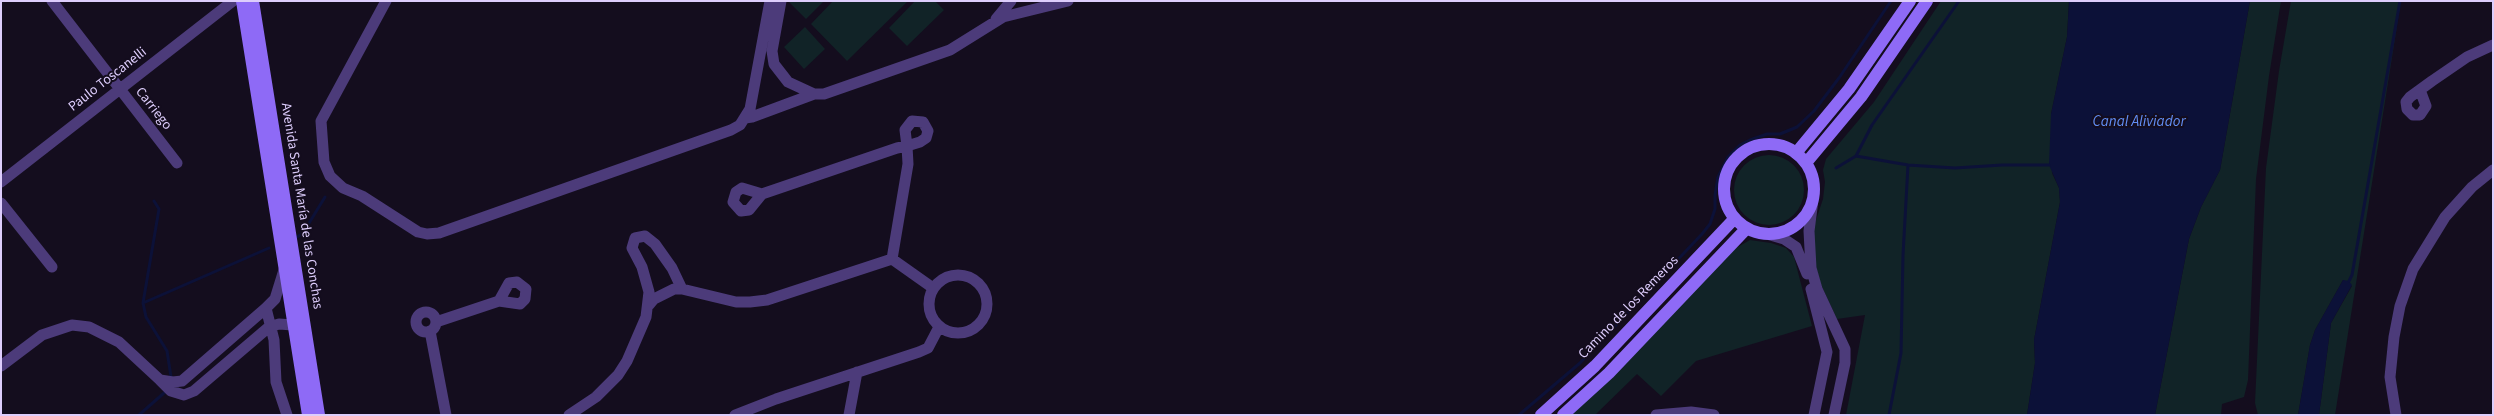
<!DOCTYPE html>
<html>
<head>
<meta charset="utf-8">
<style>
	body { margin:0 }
	#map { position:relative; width:2494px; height:416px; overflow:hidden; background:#140d1e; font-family:"Source Sans 3",sans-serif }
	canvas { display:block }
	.frame { position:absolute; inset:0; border:2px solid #ddcdfc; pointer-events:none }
</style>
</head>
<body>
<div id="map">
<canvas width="2494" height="416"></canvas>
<div class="frame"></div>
</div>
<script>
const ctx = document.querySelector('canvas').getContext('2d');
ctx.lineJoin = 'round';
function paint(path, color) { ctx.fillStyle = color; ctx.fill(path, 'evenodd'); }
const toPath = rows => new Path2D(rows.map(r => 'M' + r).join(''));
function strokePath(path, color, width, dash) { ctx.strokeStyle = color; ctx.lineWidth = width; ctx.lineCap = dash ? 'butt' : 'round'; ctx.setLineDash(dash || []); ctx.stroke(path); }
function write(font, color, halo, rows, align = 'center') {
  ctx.font = font + ' "Source Sans 3",sans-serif'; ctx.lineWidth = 4; ctx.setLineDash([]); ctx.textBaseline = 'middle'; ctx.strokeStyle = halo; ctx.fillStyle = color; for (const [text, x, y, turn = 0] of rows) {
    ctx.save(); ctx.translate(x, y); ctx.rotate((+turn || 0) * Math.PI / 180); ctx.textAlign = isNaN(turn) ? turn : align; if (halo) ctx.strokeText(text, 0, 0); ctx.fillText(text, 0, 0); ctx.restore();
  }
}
paint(toPath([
	[788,1,824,1,806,19],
	[833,1,908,1,847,61,811,24],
	[915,1,935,1,944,10,907,46,889,28],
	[1941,1,2069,1,2067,37,2051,114,2052,173,2059,188,2060,202,2034,340,2035,363,2027,415,1846,415,1865,315,1837,319,1821,285,1815,263,1813,229,1823,199,1825,182,1823,170,1826,159,1874,102],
	[2250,1,2281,1,2269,76,2256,179,2248,380,2244,397,2222,404,2221,415,2155,415,2189,239,2201,207,2220,170],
	[2291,1,2401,1,2335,415,2319,415,2331,323,2352,286,2343,280,2315,330,2310,345,2298,415,2258,415,2255,403,2266,168,2279,71],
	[805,27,825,49,804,69,784,47],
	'1734 190a35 35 0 1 1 70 0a35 35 0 1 1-70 0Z',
	[1750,240,1771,243,1786,248,1794,257,1812,326,1696,361,1661,396,1637,374,1595,415,1572,415,1736,248]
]), '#112327');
paint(toPath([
	[2069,1,2250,1,2220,170,2201,207,2189,239,2155,415,2027,415,2035,363,2034,340,2060,202,2059,188,2049,165,2051,114,2067,37],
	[2343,280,2349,281,2352,285,2331,323,2319,415,2298,415,2310,345,2315,330]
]), '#0c1138');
strokePath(toPath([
	[1856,156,1908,165,1955,168,2002,165,2049,165],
	[1836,168,1856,156,1872,125,1959,1],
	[154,201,159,209,143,303,269,248],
	[297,237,303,233,325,197],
	[2349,281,2352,275,2400,1],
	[143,303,146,317,167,351,171,377],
	[139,415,164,393],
	[1519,415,1580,363,1702,234,1710,224,1715,209,1715,195,1718,177,1728,157,1740,145,1750,140,1767,134,1780,134,1797,127,1814,111,1839,78,1891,1],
	[1889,415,1901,353,1903,255,1908,165]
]), '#0c1138', 3);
strokePath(toPath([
	[52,1,177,163],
	[386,1,321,121,324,162,330,176,343,188,362,196,418,232,427,234,439,233,731,130,740,125,750,109,770,1],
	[781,1,772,51,774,64,788,82,814,94,824,94,950,50,1003,17,1068,1],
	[996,19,1011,1],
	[2420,90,2426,106,2420,115,2413,115,2407,109,2406,102,2410,97,2432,81,2467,57,2493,45],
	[745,118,752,117,814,94],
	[1,182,233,1],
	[762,194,742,188,736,192,733,202,741,211,749,210,762,194,897,148,907,146,920,142,926,138,928,131,923,122,912,121,905,130,907,146,908,164,892,259,933,288],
	[1813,200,1809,231,1811,268,1817,289,1845,349,1845,363,1834,415],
	[1,203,52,267],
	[1767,234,1784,239,1796,247,1807,274],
	[284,270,275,299,266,308,182,381,173,382,160,380,171,391,184,395,194,391,269,327,279,324,293,325],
	'929 304a29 29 0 1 1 58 0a29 29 0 1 1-58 0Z',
	[1811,289,1827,352,1814,415],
	[649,305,654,299,674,289,682,289,736,302,750,302,767,300,892,259],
	[266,308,274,340,276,382,287,415],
	'416 322a10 10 0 1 1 20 0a10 10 0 1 1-20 0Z',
	[436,322,499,301,520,304,525,299,526,289,517,282,509,283,499,301],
	[430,331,446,415],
	[1,366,42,335,72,325,89,327,119,342,160,380],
	[569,415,596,397,618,375,627,361,646,317,649,292,642,267,632,248,635,238,645,236,655,244,672,268,682,289],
	[735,415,776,399,919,352,928,348,939,327],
	[849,415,857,372],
	[1656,415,1691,412,1714,415],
	[2396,415,2390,377,2394,337,2400,306,2413,269,2445,217,2472,187,2493,170]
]), '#4c3b7a', 11);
strokePath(toPath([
	[242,1,308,415],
	[253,1,319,415],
	'1724 189a45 45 0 1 1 90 0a45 45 0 1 1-90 0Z',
	[1796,153,1849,89,1910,1],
	[1806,163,1861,97,1927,1],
	[1541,415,1595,366,1735,218],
	[1563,415,1609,373,1747,228]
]), '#8e6af6', 12);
write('14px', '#ddcdfc', '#140d1e', [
	["Paulo Toscanelli",108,80,-38],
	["Carriego",153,109,52],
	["Avenida Santa María de las Conchas",301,206,81],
	["Camino de los Remeros",1629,308,-46]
]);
write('italic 15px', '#628ef5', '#140d1e', [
	["Canal Aliviador",2139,123]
]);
</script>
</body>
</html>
